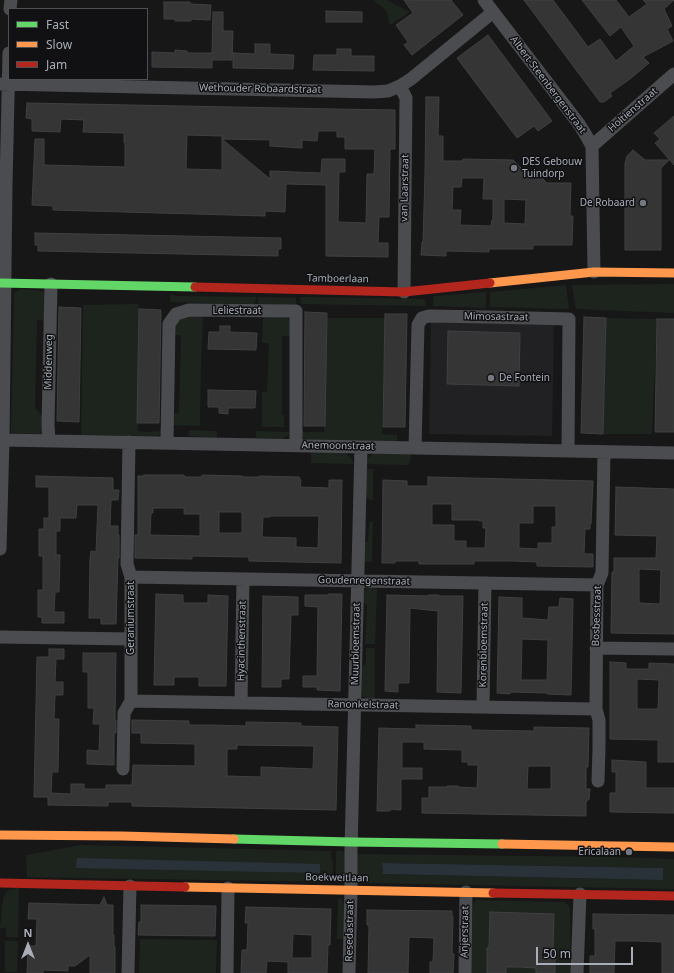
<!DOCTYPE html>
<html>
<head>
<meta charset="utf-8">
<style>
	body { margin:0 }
	#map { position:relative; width:674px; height:973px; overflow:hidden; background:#171717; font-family:"Noto Sans",sans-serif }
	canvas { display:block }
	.legend { position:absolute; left:8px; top:8px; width:140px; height:72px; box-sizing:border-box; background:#111113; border:1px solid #4d4f55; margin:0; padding:5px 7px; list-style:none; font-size:12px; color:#a8adb8 }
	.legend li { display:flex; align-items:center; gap:8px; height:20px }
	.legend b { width:20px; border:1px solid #4d4f55 }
	.north { position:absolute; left:8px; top:925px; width:40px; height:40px; -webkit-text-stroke:3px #111113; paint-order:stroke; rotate:0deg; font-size:11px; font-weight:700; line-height:16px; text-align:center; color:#a8adb8 }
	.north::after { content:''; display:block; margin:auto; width:14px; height:18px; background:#a8adb8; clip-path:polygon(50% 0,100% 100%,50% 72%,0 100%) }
	.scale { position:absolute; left:536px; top:947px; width:97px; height:18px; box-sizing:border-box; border:2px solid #a8adb8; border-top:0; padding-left:5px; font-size:12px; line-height:14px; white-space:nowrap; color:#a8adb8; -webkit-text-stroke:3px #111113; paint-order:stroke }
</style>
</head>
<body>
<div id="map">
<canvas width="674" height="973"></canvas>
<ul class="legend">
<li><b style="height:5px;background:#63d668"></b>Fast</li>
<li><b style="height:5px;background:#ff974d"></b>Slow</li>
<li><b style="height:5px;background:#b3261e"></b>Jam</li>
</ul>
<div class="north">N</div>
<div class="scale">50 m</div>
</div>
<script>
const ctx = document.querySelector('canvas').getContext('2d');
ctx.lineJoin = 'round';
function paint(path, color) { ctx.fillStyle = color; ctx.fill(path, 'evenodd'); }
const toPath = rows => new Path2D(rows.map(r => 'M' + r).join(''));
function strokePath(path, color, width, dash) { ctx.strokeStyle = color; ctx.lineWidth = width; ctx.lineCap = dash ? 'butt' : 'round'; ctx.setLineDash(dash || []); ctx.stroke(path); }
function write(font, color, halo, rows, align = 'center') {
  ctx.font = font + ' "Noto Sans",sans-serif'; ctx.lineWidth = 3; ctx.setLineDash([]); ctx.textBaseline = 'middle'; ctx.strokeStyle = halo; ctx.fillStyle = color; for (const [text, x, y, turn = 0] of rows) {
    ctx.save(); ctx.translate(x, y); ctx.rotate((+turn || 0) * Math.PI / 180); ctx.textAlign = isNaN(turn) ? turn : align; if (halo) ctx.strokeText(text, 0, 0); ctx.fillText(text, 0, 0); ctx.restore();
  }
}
paint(toPath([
	[431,320,554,322,552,436,429,434]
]), '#212123');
paint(toPath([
	[373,0,387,0,394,4,410,12,390,25,386,10],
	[674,284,674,313,576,309,572,285],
	[566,285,569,309,490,307,490,292],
	[21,289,43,291,47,297,45,321,37,320,35,408,45,419,45,434,11,433,14,293],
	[486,292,486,308,433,306,433,296],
	[170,294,177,296,256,297,255,304,170,302],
	[258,297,296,298,296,305,258,304],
	[300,297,425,299,426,306,301,304],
	[138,304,139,309,138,431,148,432,160,431,161,429,163,429,161,434,156,436,81,435,83,305],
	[182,315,203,315,201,365,200,426,171,425,171,414,179,413,181,335,172,335,173,328],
	[263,316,283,316,289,319,292,324,291,336,282,336,282,415,284,415,284,427,262,427,262,392,267,392,269,343,262,343],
	[327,318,385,318,382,434,397,435,397,442,305,439,301,437,298,432,324,432],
	[606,318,657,319,652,434,603,434],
	[189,430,217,431,217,438,189,436],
	[256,431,290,432,289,434,287,436,282,439,256,438],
	[311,452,342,452,345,453,350,457,354,464,311,463],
	[378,453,411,454,409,465,365,464,367,460,370,456,374,454],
	[365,469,373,469,373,500,369,500,369,498,365,497],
	[369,522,373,522,372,562,363,562,364,542,368,542],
	[372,585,372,589,377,589,375,644,365,644,367,605,362,603,362,599,365,590],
	[366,648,375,648,375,699,372,699,372,702,366,699,363,696,360,691,361,667,366,664],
	[81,845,331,851,333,865,332,882,27,877,26,855],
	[337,850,345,852,345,875,341,880,336,882,336,853],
	[357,854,611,857,674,859,674,889,363,883,355,873],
	[382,863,662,868,663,880,383,874],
	[19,888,18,937,6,937,6,928,0,928,3,898,6,892,12,889],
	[338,898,341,899,343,901,345,910,343,939,337,939],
	[476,900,565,902,570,908,571,973,470,973,473,905],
	[140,939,217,940,216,973,139,973],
	[5,941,18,941,17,972,5,972]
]), '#1d241e');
paint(toPath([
	[77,858,320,864,320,873,76,868],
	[382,863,663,868,663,880,383,874]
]), '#2a3239');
const building = toPath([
	[404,0,451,0,463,15,412,55,404,45,408,42,396,25,413,13,404,0],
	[524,0,553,0,588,47,600,39,616,61,634,46,621,27,610,36,582,0,616,0,629,17,647,4,643,0,674,0,664,9,672,26,667,29,673,41,643,57,649,63,630,79,610,93,612,96,604,102,600,102,524,0],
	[164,2,190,2,190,4,211,5,210,20,191,19,191,21,175,21,175,19,164,19,164,2],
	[326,11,362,12,362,22,326,22,326,11],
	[213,12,223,12,223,31,233,31,232,60,212,60,212,68,152,67,152,52,175,53,175,50,187,51,187,53,212,53,213,12],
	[488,35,552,121,538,131,534,126,517,138,457,58,488,35],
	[255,44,270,44,270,54,294,55,293,69,233,68,233,53,255,54,255,44],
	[337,49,351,49,351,56,374,56,374,71,313,70,314,55,337,55,337,49],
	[426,97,439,97,438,136,443,136,443,161,463,161,463,159,513,160,524,171,539,172,539,175,547,183,571,183,570,216,573,216,572,245,533,245,533,249,489,249,489,252,446,251,446,256,421,255,422,242,423,242,425,174,426,97],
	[462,178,484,178,483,199,493,199,493,220,492,220,491,226,460,225,461,210,452,210,453,187,461,187,462,178],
	[504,199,526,200,525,224,504,223,504,199],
	[27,103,335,109,395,110,395,149,390,149,389,217,379,217,378,243,388,243,388,257,326,256,326,185,286,184,285,212,265,211,265,216,53,210,53,206,32,205,35,139,44,139,44,165,125,167,125,143,124,143,124,133,83,132,84,120,61,119,60,132,32,131,32,119,26,118,27,103],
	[318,131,337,131,337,137,345,137,345,149,375,149,374,174,367,174,366,223,338,222,339,172,345,172,345,159,322,159,321,173,270,171,270,179,222,139,222,170,186,169,187,135,222,136,222,139,270,140,270,146,302,148,302,140,317,141,318,131],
	[674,116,674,165,655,143,660,139,654,133,674,116],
	[633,150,645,160,669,160,661,168,661,250,625,250,625,163,627,156,633,150],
	[35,233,281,238,281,249,278,249,278,256,38,251,38,245,35,245,35,233],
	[59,307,81,308,79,422,57,421,59,307],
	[139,309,161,310,159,423,137,423,139,309],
	[305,312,327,313,325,426,304,426,305,312],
	[385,314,407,314,405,427,383,427,385,314],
	[584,317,606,318,603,434,581,433,584,317],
	[657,319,674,319,674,432,655,432,657,319],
	[220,326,230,326,230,332,257,333,256,350,208,349,209,332,220,332,220,326],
	[448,331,520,333,519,386,447,384,448,331],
	[208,390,256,391,255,408,228,408,228,414,219,413,219,407,208,407,208,390],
	[144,475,184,475,185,477,202,477,202,475,242,476,243,477,259,477,260,476,299,477,301,481,300,487,329,488,329,480,342,480,341,563,249,561,249,557,192,556,192,559,135,558,135,535,138,535,138,476,144,476,144,475],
	[153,508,184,508,184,514,200,514,200,536,150,535,151,513,153,513,153,508],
	[219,512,242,512,242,533,219,533,219,512],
	[270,516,319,516,318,548,296,547,296,538,262,537,263,517,270,517,270,516],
	[36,476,113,478,113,490,119,490,118,500,111,500,110,526,118,526,118,535,119,535,119,558,118,558,116,624,101,624,101,618,89,618,90,559,91,551,96,552,98,505,77,505,76,518,60,518,60,531,56,531,56,555,60,555,59,592,55,592,54,612,64,612,64,623,42,623,42,617,38,617,38,590,43,590,43,556,39,556,39,529,44,529,44,518,49,518,49,487,36,487,36,476],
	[428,477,593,481,591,524,590,524,590,529,585,529,584,554,593,554,593,567,537,566,537,562,513,561,474,561,474,564,419,564,419,561,395,561,395,563,382,563,383,480,407,481,407,486,428,486,428,477],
	[432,504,452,504,452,520,479,520,479,521,483,521,483,528,486,528,485,548,466,548,466,541,454,541,454,525,432,525,432,504],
	[533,506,556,506,556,527,552,527,552,543,538,543,538,549,519,548,519,523,533,523,533,506],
	[616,487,674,489,674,634,611,633,612,572,614,572,614,558,656,558,657,536,615,535,616,487],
	[639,569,661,570,660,604,639,603,639,569],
	[156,594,183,595,183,603,208,603,208,595,228,596,226,686,199,686,199,677,174,677,174,685,154,685,156,594],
	[329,594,342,594,340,691,317,690,317,687,303,687,303,676,317,676,317,671,318,607,305,606,305,595,329,595,329,594],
	[387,595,428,596,428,595,439,595,439,596,463,596,461,693,437,692,438,611,410,608,409,683,398,683,398,692,385,691,387,595],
	[263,596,298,597,298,615,291,615,289,679,281,679,281,687,262,687,263,596],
	[499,597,522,598,522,618,548,620,549,607,559,607,560,598,573,599,571,695,547,694,547,693,510,692,510,694,497,693,499,597],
	[522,639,548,640,547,680,521,680,522,639],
	[49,649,64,649,64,659,56,659,55,682,63,682,63,695,55,695,54,719,59,719,58,772,52,772,51,793,71,794,71,784,84,784,84,789,106,789,106,785,132,785,133,765,195,766,195,744,141,743,141,733,132,733,132,720,189,721,189,725,210,725,246,726,246,722,301,723,301,726,338,727,336,810,132,806,132,802,108,802,108,806,48,805,48,797,34,797,37,657,49,657,49,649],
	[237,745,314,746,313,769,261,767,261,777,227,776,227,749,237,749,237,745],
	[83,653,116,653,115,720,116,720,116,733,114,733,114,765,87,764,87,750,99,751,100,724,93,724,94,708,88,708,88,672,83,672,83,653],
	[610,662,626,663,626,669,649,669,649,663,674,664,674,762,658,762,658,740,610,739,610,662],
	[637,679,659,680,658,709,637,709,637,679],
	[416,725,471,726,471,730,534,731,534,727,589,728,588,767,586,767,586,789,590,789,589,799,586,802,586,816,422,813,422,798,429,798,429,787,447,787,447,786,458,786,458,787,477,788,478,765,468,765,468,762,462,762,462,750,424,749,424,742,402,742,402,768,422,768,422,779,401,779,401,810,390,809,390,811,377,811,379,728,416,729,416,725],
	[528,766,551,766,551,789,527,789,528,766],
	[612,760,646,762,646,788,674,788,674,813,610,812,610,793,616,793,616,772,612,772,612,760],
	[104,897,107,905,113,905,113,935,114,935,114,947,115,947,115,973,90,973,90,955,75,966,68,966,68,971,43,970,43,973,27,973,28,946,36,946,37,919,28,919,29,903,100,905,104,897],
	[141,905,216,906,215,936,138,935,139,922,141,922,141,905],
	[246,907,331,909,330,945,328,945,327,973,288,973,288,962,267,961,266,973,241,973,242,950,247,950,248,923,245,923,246,907],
	[293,934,312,935,312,958,292,958,293,934],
	[367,910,452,911,452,917,453,917,452,953,454,954,453,973,430,973,430,962,433,962,434,938,409,937,408,973,368,973,369,925,367,925,367,910],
	[490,912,554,914,553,950,555,950,555,973,536,973,536,968,520,967,506,967,506,973,487,973,487,948,489,948,490,912],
	[593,914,674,915,674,973,662,973,662,942,636,941,615,941,614,973,590,973,590,956,595,956,595,929,593,929,593,914]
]);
paint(building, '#353536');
strokePath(building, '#3f4043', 1);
strokePath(toPath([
	[484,0,579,124,584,132,592,146,594,272],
	[10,9,11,0],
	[0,84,374,92,388,91,400,86,411,79,493,12],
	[400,86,406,98,404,292],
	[592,146,674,74],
	[3,440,674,453],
	[49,440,48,425,51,284],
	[167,443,169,324,176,314,189,310,296,311,296,445],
	[415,448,418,325,422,318,429,316,488,317,569,319,568,451],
	[0,549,3,440,6,185,9,53],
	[131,577,597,585],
	[0,637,130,639],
	[596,648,674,649],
	[131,701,596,709],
	[241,703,243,579],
	[483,707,485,583],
	[123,769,124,713,131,701,131,577,127,564,129,442],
	[598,781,599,748,599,720,596,709,597,585,602,573,604,452],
	[128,973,130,886],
	[227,973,228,888],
	[349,973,351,890,351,850,361,447],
	[465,973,466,892],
	[577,973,580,894]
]), '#4b4c50', 13);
strokePath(toPath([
	[0,283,195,287],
	[234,839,351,842,502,844]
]), '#63d668', 9);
strokePath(toPath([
	[490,283,594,272,674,273],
	[0,835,122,836,234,839],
	[502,844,674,847],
	[185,887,493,893]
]), '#ff974d', 9);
strokePath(toPath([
	[195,287,404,292,490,283],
	[0,883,185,887],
	[493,893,674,896]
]), '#b3261e', 9);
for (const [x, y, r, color] of [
	[514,168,4,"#757880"],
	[643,203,4,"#757880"],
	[491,378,4,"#757880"],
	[629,852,4,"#757880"]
]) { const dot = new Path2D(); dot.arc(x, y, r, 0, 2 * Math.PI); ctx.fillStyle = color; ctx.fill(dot); strokePath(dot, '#111113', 1.5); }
write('10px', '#a8adb8', '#111113', [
	["Albert Steenbergenstraat",548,85,53],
	["Wethouder Robaardstraat",260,89,1],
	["Holtienstraat",633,110,-41],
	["van Laarstraat",405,188,-89],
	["Tamboerlaan",338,279,1],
	["Leliestraat",237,311],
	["Mimosastraat",496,317,1],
	["Middenweg",49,362,-89],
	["Anemoonstraat",338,446,1],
	["Goudenregenstraat",364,581,1],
	["Bosbesstraat",597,616,-88],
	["Geraniumstraat",131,618,-90],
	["Hyacinthenstraat",242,641,-89],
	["Muurbloemstraat",356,644,-89],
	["Korenbloemstraat",484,645,-89],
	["Ranonkelstraat",363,705,1],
	["Boekweitlaan",337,878,1],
	["Resedastraat",350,931,-89],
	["Anjerstraat",465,932,-89]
]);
write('10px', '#a8adb8', '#111113', [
	["DES Gebouw",522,162],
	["Tuindorp",522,174],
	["De Robaard",635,203,"right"],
	["De Fontein",499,378],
	["Ericalaan",621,852,"right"]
], 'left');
</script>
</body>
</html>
